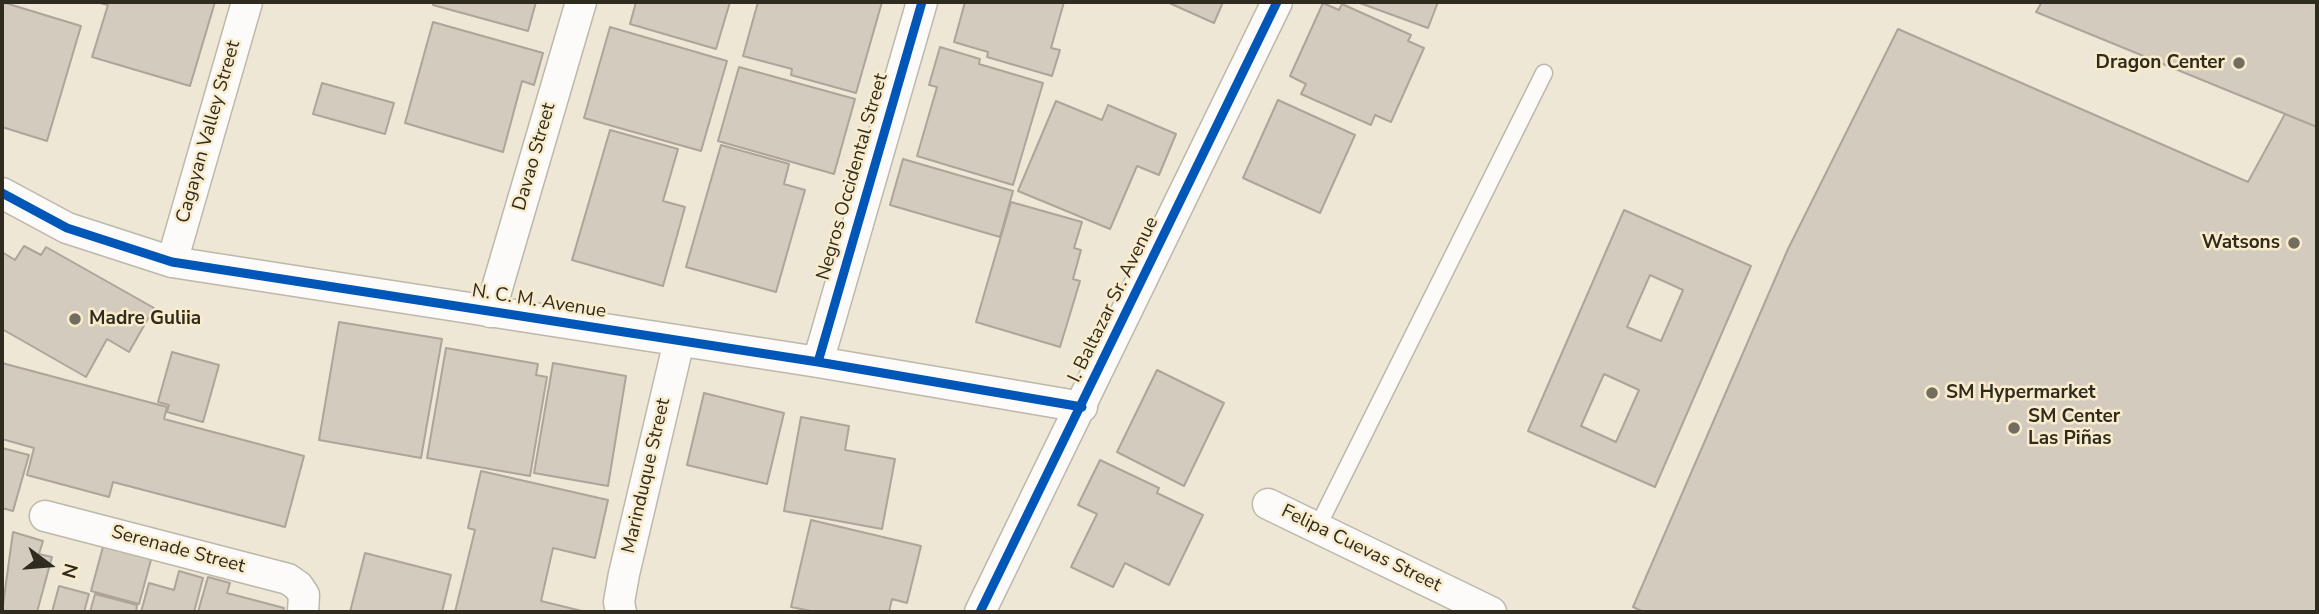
<!DOCTYPE html>
<html>
<head>
<meta charset="utf-8">
<style>
	body { margin:0 }
	#map { position:relative; width:2319px; height:614px; overflow:hidden; background:#eee7d6; font-family:"Nunito Sans",sans-serif }
	canvas { display:block }
	.frame { position:absolute; inset:0; border:4px solid #302b1f; pointer-events:none }
	.north { position:absolute; left:14px; top:530px; width:70px; height:70px; -webkit-text-stroke:5px #f8eccc; paint-order:stroke; rotate:106deg; font-size:19px; font-weight:700; line-height:28px; text-align:center; color:#302b1f }
	.north::after { content:''; display:block; margin:auto; width:24px; height:32px; background:#302b1f; clip-path:polygon(50% 0,100% 100%,50% 72%,0 100%) }
</style>
</head>
<body>
<div id="map">
<canvas width="2319" height="614"></canvas>
<div class="frame"></div>
<div class="north">N</div>
</div>
<script>
const ctx = document.querySelector('canvas').getContext('2d');
ctx.lineJoin = 'round';
function paint(path, color) { ctx.fillStyle = color; ctx.fill(path, 'evenodd'); }
const toPath = rows => new Path2D(rows.map(r => 'M' + r).join(''));
function strokePath(path, color, width, dash) { ctx.strokeStyle = color; ctx.lineWidth = width; ctx.lineCap = dash ? 'butt' : 'round'; ctx.setLineDash(dash || []); ctx.stroke(path); }
function write(font, color, halo, rows, align = 'center') {
  ctx.font = font + ' "Nunito Sans",sans-serif'; ctx.lineWidth = 5; ctx.setLineDash([]); ctx.textBaseline = 'middle'; ctx.strokeStyle = halo; ctx.fillStyle = color; for (const [text, x, y, turn = 0] of rows) {
    ctx.save(); ctx.translate(x, y); ctx.rotate((+turn || 0) * Math.PI / 180); ctx.textAlign = isNaN(turn) ? turn : align; if (halo) ctx.strokeText(text, 0, 0); ctx.fillText(text, 0, 0); ctx.restore();
  }
}
const building = toPath([
	[2,2,81,26,47,141,2,127,2,2],
	[96,2,215,2,190,86,92,57,108,5,96,2],
	[434,2,536,2,528,31,433,5,434,2],
	[636,2,730,2,716,49,630,24,636,2],
	[758,2,882,2,856,93,791,75,792,69,743,56,758,2],
	[965,2,1064,2,1051,48,1060,50,1052,76,987,57,988,52,954,42,965,2],
	[1167,2,1223,2,1214,23,1167,2],
	[1357,2,1438,2,1428,28,1357,2],
	[2042,2,2317,2,2317,127,2036,12,2042,2],
	[1323,3,1339,10,1342,4,1411,35,1408,41,1424,48,1391,122,1375,115,1371,125,1301,94,1306,84,1290,76,1323,3],
	[433,22,543,53,534,85,522,81,503,152,405,123,433,22],
	[610,27,727,61,701,151,584,118,610,27],
	[1898,29,2248,182,2285,114,2317,127,2317,612,1644,612,1633,607,1788,249,1898,29],
	[940,47,980,59,979,64,1043,83,1013,185,917,156,937,87,929,85,940,47],
	[739,67,855,99,834,174,718,141,739,67],
	[322,83,394,103,385,134,313,114,322,83],
	[1278,100,1355,135,1320,213,1243,178,1278,100],
	[1056,101,1102,120,1108,105,1176,134,1159,175,1137,166,1110,229,1018,191,1056,101],
	[610,130,678,149,663,201,685,207,663,286,572,260,610,130],
	[721,145,789,164,784,184,805,190,776,292,686,267,721,145],
	[903,159,1013,191,1000,237,890,205,903,159],
	[1011,202,1082,222,1074,248,1081,250,1073,279,1080,281,1060,347,976,322,1011,202],
	[1624,210,1751,266,1655,487,1528,431,1624,210],
	[1650,275,1683,290,1661,341,1627,327,1650,275],
	[1604,374,1639,390,1616,442,1581,426,1604,374],
	[24,246,41,255,46,247,154,308,129,352,107,339,86,377,2,329,2,252,15,260,24,246],
	[339,322,442,339,421,458,319,440,339,322],
	[446,348,538,364,536,375,547,377,530,476,427,458,446,348],
	[172,352,219,365,203,422,167,412,169,405,158,402,172,352],
	[2,363,167,407,164,419,304,456,285,527,113,482,109,497,27,475,34,448,2,439,2,363],
	[553,363,626,376,608,486,534,473,553,363],
	[1157,370,1224,403,1184,486,1117,452,1157,370],
	[704,393,784,413,767,484,687,465,704,393],
	[801,417,849,426,845,450,895,459,882,529,784,511,801,417],
	[2,448,29,455,13,511,2,508,2,448],
	[1100,460,1159,488,1157,493,1203,515,1169,585,1125,563,1113,587,1071,567,1097,514,1078,505,1100,460],
	[481,471,608,500,595,558,553,548,541,601,586,612,455,612,475,530,468,528,481,471],
	[811,520,921,546,907,603,892,599,889,612,816,612,791,607,811,520],
	[13,532,43,541,39,554,52,557,37,612,2,612,13,532],
	[104,543,152,556,139,604,91,591,104,543],
	[365,553,451,575,442,612,350,612,365,553],
	[179,571,203,578,194,612,141,612,149,583,174,590,179,571],
	[208,577,230,583,227,593,284,608,283,612,198,612,208,577],
	[59,586,89,594,84,612,52,612,59,586],
	[95,594,137,605,136,612,90,612,95,594]
]);
paint(building, '#d4cbbf');
strokePath(building, '#ada49a', 2);
const lane = toPath([
	[1317,528,1544,73]
]);
const street = toPath([
	[2,193,67,228,172,262,818,362,1082,407],
	[172,262,247,2],
	[490,312,581,2],
	[818,362,922,2],
	[1268,504,1491,612],
	[45,516,288,579,298,586,304,595,303,612],
	[621,612,619,602,624,574,679,341],
	[980,612,1277,2]
]);
strokePath(lane, '#bdb8aa', 19);
strokePath(street, '#bdb8aa', 33);
strokePath(lane, '#fcfbf9', 16);
strokePath(street, '#fcfbf9', 30);
strokePath(toPath([
	[2,193,67,228,172,262,818,362,1082,407],
	[818,362,922,2],
	[980,612,1277,2]
]), '#0057b8', 9);
for (const [x, y, r, color] of [
	[2239,63,7,"#726d5f"],
	[2294,243,7,"#726d5f"],
	[75,319,7,"#726d5f"],
	[1932,393,7,"#726d5f"],
	[2014,428,7,"#726d5f"]
]) { const dot = new Path2D(); dot.arc(x, y, r, 0, 2 * Math.PI); ctx.fillStyle = color; ctx.fill(dot); strokePath(dot, '#f8eccc', 2.5); }
write('bold 19px', '#302b1f', '#f8eccc', [
	["Dragon Center",2225,63,"right"],
	["Watsons",2280,243,"right"],
	["Madre Guliia",89,319],
	["SM Hypermarket",1946,393],
	["SM Center",2028,417],
	["Las Piñas",2028,439]
], 'left');
write('19px', '#302b1f', '#f8eccc', [
	["Cagayan Valley Street",209,132,-74],
	["Davao Street",535,157,-74],
	["Negros Occidental Street",853,177,-74],
	["I. Baltazar Sr. Avenue",1114,300,-64],
	["N. C. M. Avenue",539,302,9],
	["Marinduque Street",647,476,-77],
	["Felipa Cuevas Street",1361,549,26],
	["Serenade Street",178,550,15]
]);
</script>
</body>
</html>
